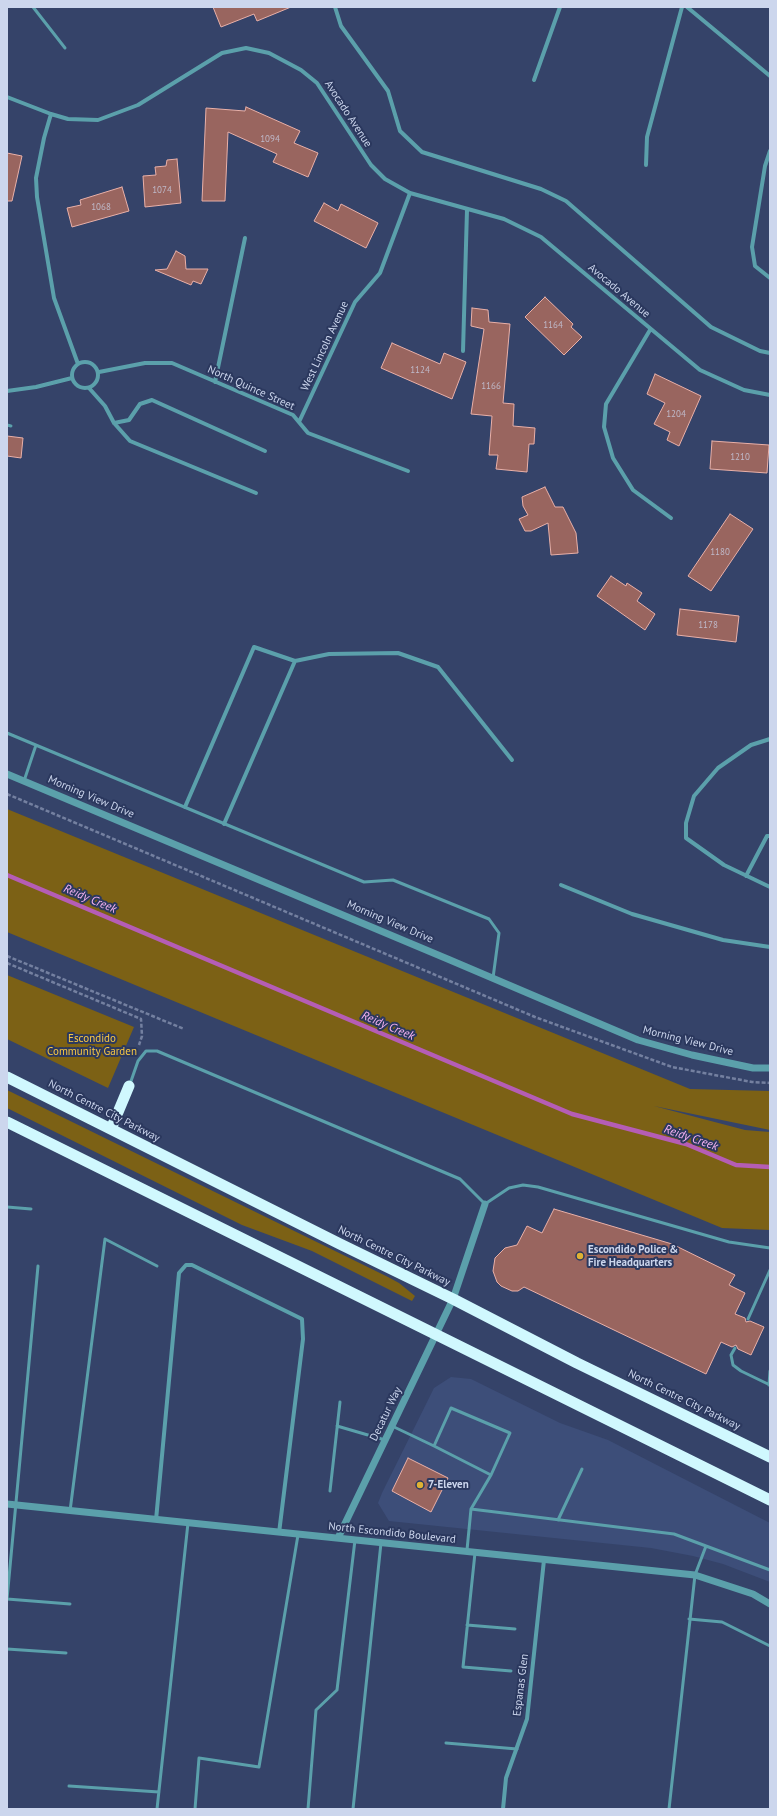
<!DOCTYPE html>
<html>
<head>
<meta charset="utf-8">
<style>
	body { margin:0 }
	#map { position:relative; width:777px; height:1816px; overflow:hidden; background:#354369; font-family:"PT Sans",sans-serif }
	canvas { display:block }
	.frame { position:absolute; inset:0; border:8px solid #ccd6ed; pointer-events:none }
</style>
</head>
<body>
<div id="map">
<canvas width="777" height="1816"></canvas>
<div class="frame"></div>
</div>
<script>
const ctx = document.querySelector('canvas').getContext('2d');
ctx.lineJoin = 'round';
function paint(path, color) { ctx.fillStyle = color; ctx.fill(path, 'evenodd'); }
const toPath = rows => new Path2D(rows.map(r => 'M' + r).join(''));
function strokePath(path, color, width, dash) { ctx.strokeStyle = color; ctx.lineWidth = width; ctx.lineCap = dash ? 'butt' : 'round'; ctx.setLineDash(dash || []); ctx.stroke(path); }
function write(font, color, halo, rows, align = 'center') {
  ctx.font = font + ' "PT Sans",sans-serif'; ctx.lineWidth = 4; ctx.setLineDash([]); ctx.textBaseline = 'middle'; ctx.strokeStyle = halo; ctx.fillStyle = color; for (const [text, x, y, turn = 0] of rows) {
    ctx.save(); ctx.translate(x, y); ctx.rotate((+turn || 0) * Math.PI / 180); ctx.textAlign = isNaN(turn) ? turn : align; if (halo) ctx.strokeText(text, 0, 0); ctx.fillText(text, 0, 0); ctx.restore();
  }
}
paint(toPath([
	[451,1377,471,1379,560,1423,608,1440,770,1523,770,1582,723,1564,693,1556,651,1548,389,1521,378,1503,382,1493,434,1388]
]), '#3d4e79');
paint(toPath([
	[7,809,690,1089,770,1091,770,1130,654,1106,745,1130,770,1132,770,1230,722,1228,7,932],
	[7,975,134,1027,108,1088,7,1039],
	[7,1090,388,1277,399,1283,415,1296,412,1301,312,1251,242,1225,7,1108]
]), '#7c6115');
strokePath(toPath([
	[7,875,572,1114,686,1144,736,1165,770,1167]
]), '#b55db5', 4.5);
const building = toPath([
	[213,7,291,7,257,21,254,14,221,27,213,7],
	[246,107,300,131,294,143,318,153,308,177,273,162,277,154,228,132,225,201,202,201,206,108,245,111,246,107],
	[7,153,22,156,12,201,7,201,7,153],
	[177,159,181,203,145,207,143,176,156,175,155,167,166,166,167,160,177,159],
	[122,187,129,211,72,227,67,208,81,205,80,200,122,187],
	[324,203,338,211,341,204,378,223,366,248,314,221,324,203],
	[176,251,185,256,186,269,208,269,201,284,193,281,191,285,155,270,167,269,176,251],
	[545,297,573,324,571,327,582,337,564,355,525,317,545,297],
	[472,308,488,310,489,322,510,324,503,403,514,404,513,426,535,428,534,444,529,444,527,472,496,469,498,455,489,455,492,416,471,414,484,329,471,326,472,308],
	[392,343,440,364,444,353,466,362,452,399,381,368,392,343],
	[655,374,701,396,679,446,667,440,670,432,654,424,665,403,647,394,655,374],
	[7,436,23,438,21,458,7,456,7,436],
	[712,441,769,445,767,473,710,469,712,441],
	[545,487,555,507,563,507,576,533,578,553,551,555,548,523,531,531,525,531,519,519,528,515,523,506,522,497,545,487],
	[730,514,753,529,711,591,688,576,730,514],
	[611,576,626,586,627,583,642,593,637,601,655,614,645,630,597,596,611,576],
	[680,609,739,616,736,642,677,635,680,609],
	[554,1209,672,1244,735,1275,729,1285,745,1293,735,1314,745,1318,746,1322,750,1321,764,1327,751,1355,738,1349,736,1345,732,1347,721,1342,706,1374,524,1287,518,1291,512,1291,501,1286,497,1282,493,1271,495,1258,505,1248,517,1245,527,1226,542,1233,554,1209],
	[408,1458,448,1478,431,1512,392,1491,408,1458]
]);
paint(building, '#99655f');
strokePath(building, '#e9b0a8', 1);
strokePath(toPath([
	[7,794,535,1017,672,1067,752,1082,770,1083],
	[7,956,184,1029],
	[7,963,141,1019,142,1036,139,1045]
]), '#7480a0', 2.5, [4, 2]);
strokePath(toPath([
	[33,7,65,48],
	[7,425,11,426],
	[7,733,364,882,393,880,489,919,499,933,493,978],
	[24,781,36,745],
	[130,1084,138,1061,146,1051,157,1051,460,1179,485,1204,509,1188,523,1185,538,1187,729,1242,770,1248],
	[7,1207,31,1209],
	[38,1266,7,1599,70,1604],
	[748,1319,770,1270],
	[735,1348,731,1355,733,1365,741,1371,770,1385],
	[769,1385,770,1371],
	[337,1426,385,1440],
	[392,1426,434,1446],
	[330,1491,340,1402],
	[471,1509,491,1475,510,1433,451,1408,434,1446,491,1475],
	[70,1511,105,1239,157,1266],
	[558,1520,582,1469],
	[467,1550,471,1509,674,1534,770,1570],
	[475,1553,463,1667,511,1671],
	[689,1619,722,1622,770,1646],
	[467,1625,515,1629],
	[7,1649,66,1653],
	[446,1743,517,1749],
	[69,1786,159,1792],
	[157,1809,188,1523],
	[195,1809,199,1758,259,1767,298,1535],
	[308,1809,316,1710,337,1690,355,1540],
	[353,1809,381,1543],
	[669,1809,695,1575,706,1546]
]), '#5ba0ab', 3);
strokePath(toPath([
	[335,7,341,26,388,91,400,131,422,152,541,189,566,201,711,327,760,351,770,353],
	[687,7,770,76],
	[534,80,560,7],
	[7,97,51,114,68,119,98,120,138,105,222,53,246,48,269,53,301,70,317,83,371,165,385,179,410,193,504,219,541,237,700,370,744,390,770,395],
	[51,114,44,138,36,178,37,197,54,298,78,364],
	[770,151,765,166,752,247,755,266,770,278],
	[646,165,647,137,682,7],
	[650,330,606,404,604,427,613,458,633,490,671,518],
	[463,351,467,210],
	'72 375a13 13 0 1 1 26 0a13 13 0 1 1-26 0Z',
	[99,372,145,363,172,363,293,415,308,433,408,471],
	[215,382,245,238],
	[89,388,105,406,114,423,130,441,256,493],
	[7,391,36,387,72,378],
	[299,422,355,302,380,273,410,193],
	[114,423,129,420,140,404,152,400,265,451],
	[770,739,751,745,718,768,694,796,686,823,686,838,724,865,770,887],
	[185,807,254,647,295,661,329,654,398,653,438,667,512,760],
	[224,824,295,661],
	[746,876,767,836,770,836],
	[561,885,632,914,723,940,770,947],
	[156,1520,179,1273,186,1265,192,1265,302,1319,303,1339,279,1533],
	[503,1809,506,1778,527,1719,544,1560]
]), '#5ba0ab', 4);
strokePath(toPath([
	[7,774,450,960,638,1040,692,1055,753,1068,770,1068],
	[7,1504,695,1575,753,1594,770,1604],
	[338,1538,453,1299,485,1204]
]), '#5ba0ab', 7);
strokePath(toPath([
	[7,1077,340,1244,453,1299,577,1363,770,1457],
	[7,1122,770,1500],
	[111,1129,129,1086]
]), '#d0f8fe', 11);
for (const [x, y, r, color] of [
	[580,1256,4,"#deb133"],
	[420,1485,4,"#deb133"]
]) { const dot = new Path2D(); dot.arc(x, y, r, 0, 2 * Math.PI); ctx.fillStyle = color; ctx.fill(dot); strokePath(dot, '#2b385e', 1.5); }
write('9px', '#bfbaca', null, [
	["1094",270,139],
	["1074",162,190],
	["1068",101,207],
	["1164",553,325],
	["1124",420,370],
	["1166",491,386],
	["1204",676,414],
	["1210",740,457],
	["1180",720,552],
	["1178",708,625]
]);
write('11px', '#ccd6ed', '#2b385e', [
	["Avocado Avenue",348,114,57],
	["Avocado Avenue",619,291,40],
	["West Lincoln Avenue",325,346,-65],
	["North Quince Street",251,388,24],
	["Morning View Drive",91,797,23],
	["Morning View Drive",390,922,23],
	["Morning View Drive",688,1041,14],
	["North Centre City Parkway",104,1111,27],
	["North Centre City Parkway",394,1256,26],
	["North Centre City Parkway",684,1400,26],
	["Decatur Way",386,1414,-64],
	["North Escondido Boulevard",392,1533,6],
	["Espanas Glen",521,1685,-83]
]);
write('11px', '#f7c744', '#2b385e', [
	["Escondido",92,1039],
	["Community Garden",92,1052]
]);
write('bold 11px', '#ccd6ed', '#2b385e', [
	["Escondido Police &",588,1250],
	["Fire Headquarters",588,1263],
	["7-Eleven",428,1485]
], 'left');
write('italic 12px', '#f6b3f3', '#2b385e', [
	["Reidy Creek",90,899,23],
	["Reidy Creek",388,1026,23],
	["Reidy Creek",691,1138,19]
]);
</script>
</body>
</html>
